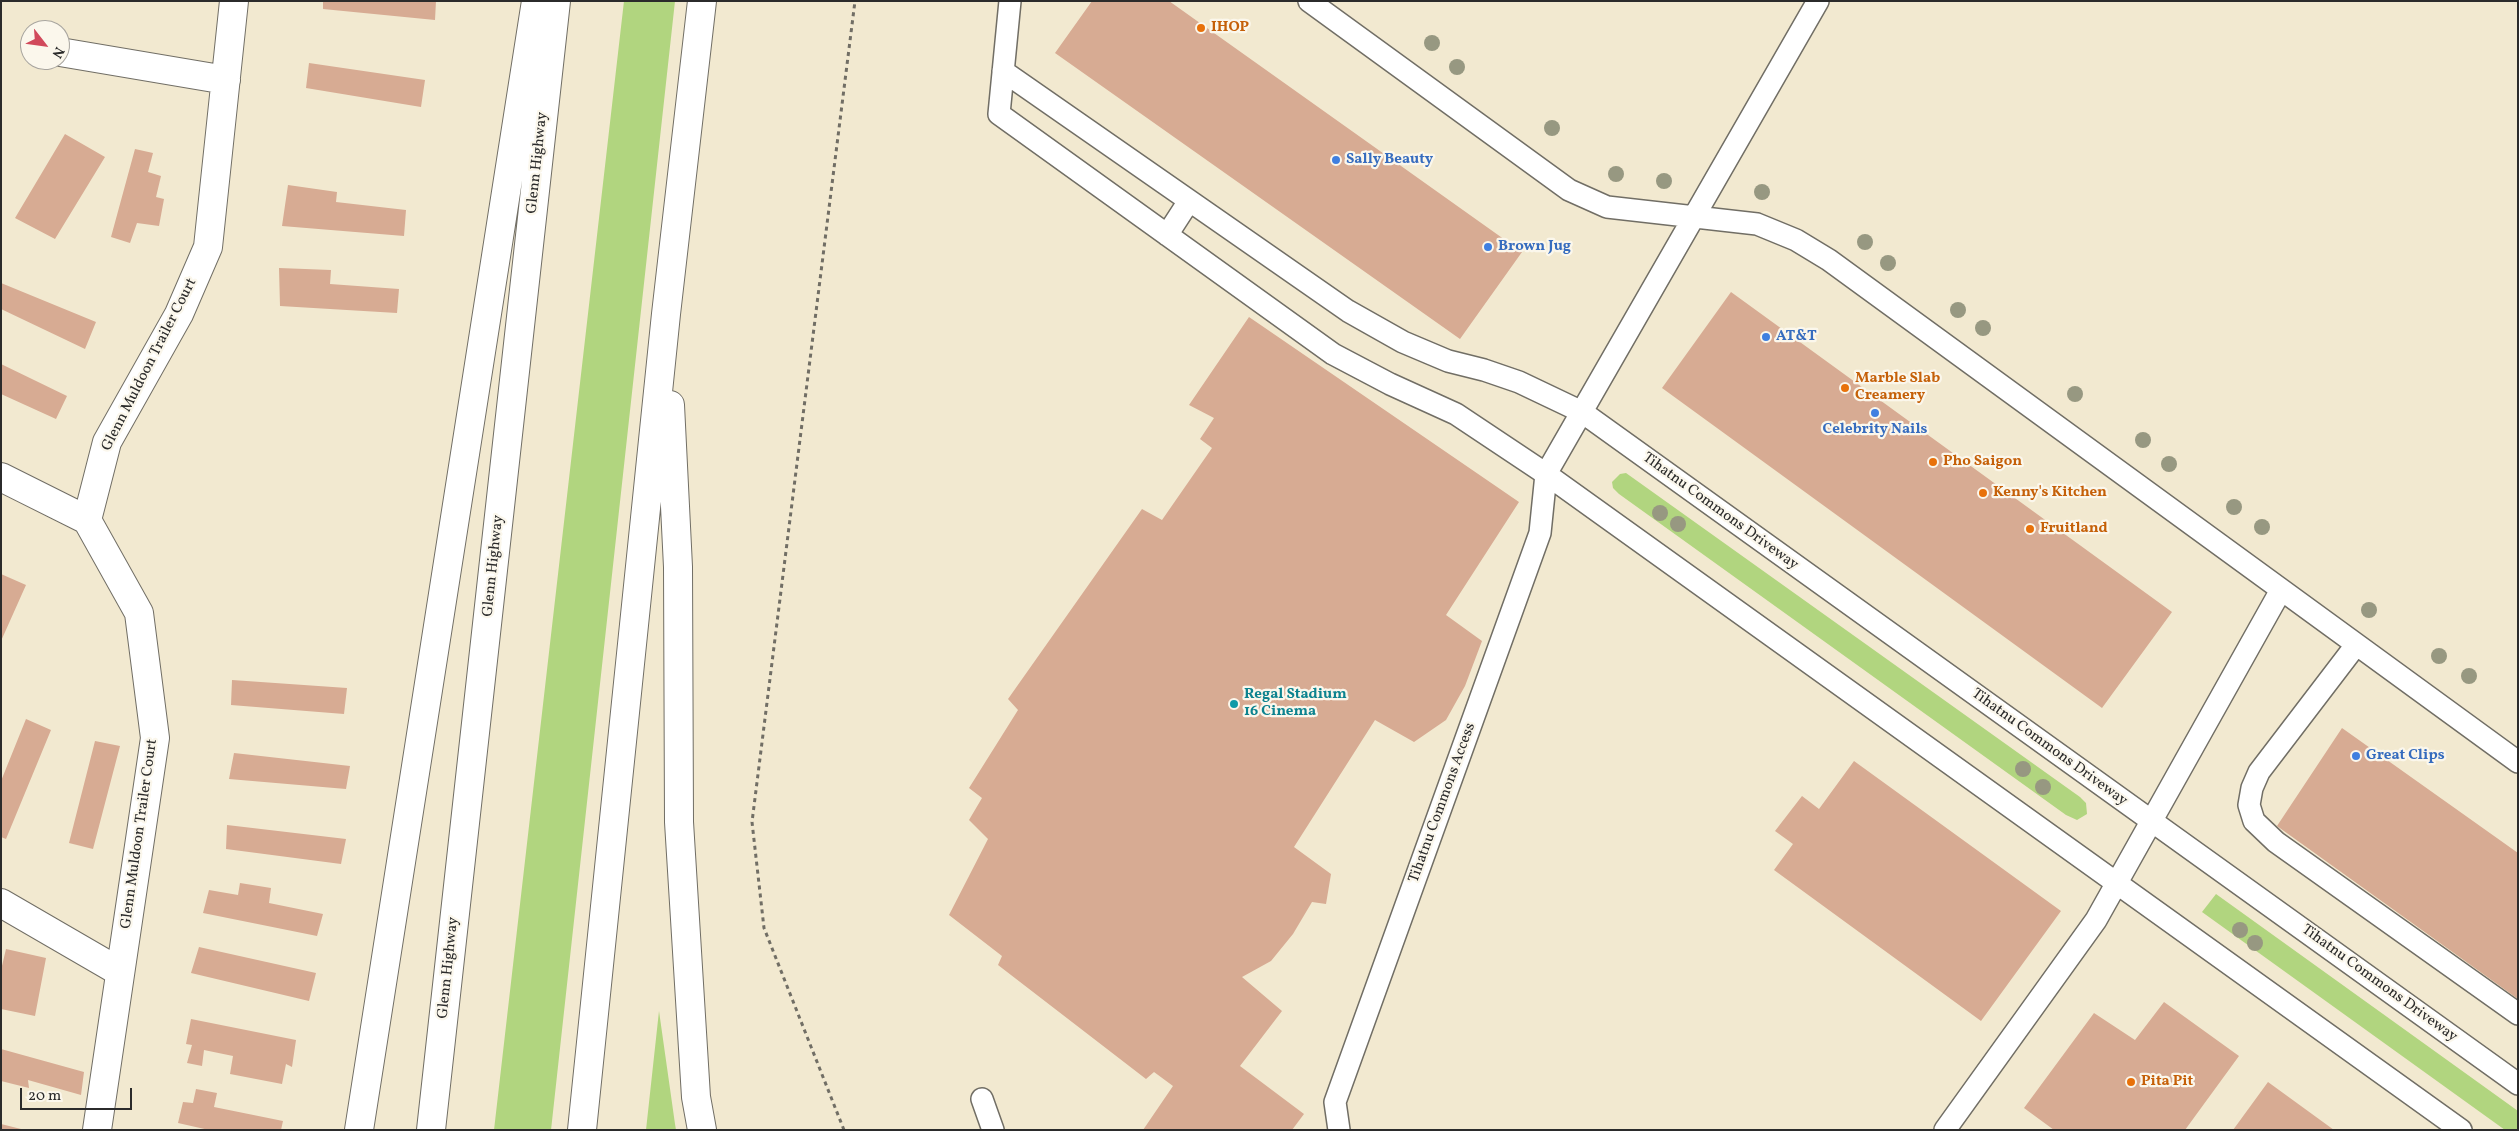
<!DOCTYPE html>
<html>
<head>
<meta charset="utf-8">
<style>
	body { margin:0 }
	#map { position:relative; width:2519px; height:1131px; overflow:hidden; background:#f2e9d0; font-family:Vollkorn,serif }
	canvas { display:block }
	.frame { position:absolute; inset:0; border:2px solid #2b2b2b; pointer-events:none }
	.north { position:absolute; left:20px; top:20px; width:50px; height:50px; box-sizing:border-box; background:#fbf7ec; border:1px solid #a8a59f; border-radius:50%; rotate:120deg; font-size:14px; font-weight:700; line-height:20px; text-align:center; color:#2b2b2b }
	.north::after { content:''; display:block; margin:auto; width:18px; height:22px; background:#d1495b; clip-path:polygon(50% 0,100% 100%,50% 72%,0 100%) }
	.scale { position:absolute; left:20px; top:1088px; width:112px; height:22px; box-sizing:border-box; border:2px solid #2b2b2b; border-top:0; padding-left:6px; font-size:15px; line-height:18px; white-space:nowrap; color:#2b2b2b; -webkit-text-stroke:4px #fbf7ec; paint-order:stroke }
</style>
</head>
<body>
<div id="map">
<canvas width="2519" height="1131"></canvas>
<div class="frame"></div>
<div class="north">N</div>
<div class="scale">20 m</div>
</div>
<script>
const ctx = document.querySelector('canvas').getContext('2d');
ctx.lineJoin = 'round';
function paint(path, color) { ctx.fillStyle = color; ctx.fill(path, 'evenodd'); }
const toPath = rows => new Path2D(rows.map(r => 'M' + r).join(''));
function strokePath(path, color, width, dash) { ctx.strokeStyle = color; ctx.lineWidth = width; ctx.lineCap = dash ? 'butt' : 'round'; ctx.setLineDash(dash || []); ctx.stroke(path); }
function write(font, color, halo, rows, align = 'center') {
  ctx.font = font + ' Vollkorn,serif'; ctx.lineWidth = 4.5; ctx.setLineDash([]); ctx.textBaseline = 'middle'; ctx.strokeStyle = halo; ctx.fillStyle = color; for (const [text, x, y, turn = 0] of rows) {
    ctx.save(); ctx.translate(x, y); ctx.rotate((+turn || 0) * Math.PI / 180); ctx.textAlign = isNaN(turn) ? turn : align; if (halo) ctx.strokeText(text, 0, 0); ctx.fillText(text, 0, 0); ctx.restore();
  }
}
paint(toPath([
	[624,1,675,1,551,1130,494,1130],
	[1626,473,2080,797,2086,803,2087,814,2077,820,2066,815,1619,494,1613,488,1612,482,1620,474],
	[2216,894,2518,1111,2518,1130,2505,1130,2202,912],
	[659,1011,675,1124,676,1130,646,1130]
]), '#b1d57f');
paint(toPath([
	[323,1,436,1,435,20,323,9],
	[1092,1,1169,1,1522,252,1460,339,1055,53],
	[309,63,425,80,421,107,306,88],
	[65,134,105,157,55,239,15,218],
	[135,149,153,153,148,172,161,176,156,197,164,199,159,226,137,223,130,243,111,237],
	[288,185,337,192,336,202,406,210,404,236,282,226],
	[279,268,331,270,330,284,399,289,397,313,280,306],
	[1,283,96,322,85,349,1,309],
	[1731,292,2172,612,2102,708,1662,388],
	[1249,317,1519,502,1446,615,1482,641,1465,686,1446,720,1414,742,1375,720,1294,847,1331,874,1326,904,1312,902,1293,934,1271,961,1242,977,1282,1011,1240,1066,1304,1114,1292,1130,1143,1130,1173,1086,1154,1072,1146,1079,998,965,1002,956,949,915,988,839,969,820,982,798,969,788,1018,710,1008,699,1142,509,1162,520,1212,448,1200,439,1214,418,1189,405],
	[1,364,67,396,56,419,1,394],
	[1,574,26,585,1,641],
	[232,680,347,688,344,714,231,705],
	[26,719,51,730,6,839,1,837,1,781],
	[2342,728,2518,853,2518,999,2277,826],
	[95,741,120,746,93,849,69,843],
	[234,753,350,766,346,789,229,779],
	[1854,761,2061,911,1981,1021,1774,870,1793,844,1775,831,1802,796,1819,809],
	[227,825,346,839,341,864,226,849],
	[240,883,271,888,269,903,323,914,317,936,203,913,209,890,238,895],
	[199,947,316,973,309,1001,191,973],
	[6,949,46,958,35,1016,1,1009,1,970],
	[2164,1002,2239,1056,2185,1130,2054,1130,2024,1108,2094,1013,2135,1040],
	[191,1019,296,1040,292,1067,286,1064,282,1084,230,1074,233,1056,204,1050,202,1066,187,1063,192,1045,186,1044],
	[1,1049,84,1072,81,1095,28,1080,29,1088,1,1081],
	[2268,1082,2334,1130,2233,1130],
	[196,1089,217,1093,214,1107,283,1121,281,1130,209,1130,178,1123,183,1102,193,1103],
	[1,1124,21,1129,21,1130,1,1130]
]), '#d7ab93');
const lane = toPath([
	[1010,1,999,114,1333,354,1390,384,1456,414,1546,474,2461,1130],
	[1309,1,1569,190,1607,207,1757,224,1796,240,1829,260,2518,762],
	[1003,71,1348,311,1403,342,1448,361,1484,370,1519,382,1582,412,2518,1084],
	[1167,235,1189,201],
	[2356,645,2259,772,2252,788,2249,805,2254,821,2276,842,2518,1014],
	[982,1099,993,1130],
	[1339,1130,1335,1102,1540,533,1546,474,1818,1],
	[1945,1130,2096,920,2281,590]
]);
const street = toPath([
	[60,52,226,80],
	[1,477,87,520],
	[1,903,120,972],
	[97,1130,155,738,139,613,87,520,107,442,179,314,208,247,234,1]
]);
const highway = toPath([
	[670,405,678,567,679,822,696,1097,702,1130],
	[359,1130,536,1],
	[431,1130,556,1],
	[582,1130,666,314,702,1]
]);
strokePath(lane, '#716e65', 24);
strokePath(street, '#716e65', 30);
strokePath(highway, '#716e65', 30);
strokePath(toPath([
	[844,1130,764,928,752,822,855,1]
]), '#716e65', 3, [4, 4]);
strokePath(lane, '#fff', 21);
strokePath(street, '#fff', 28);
strokePath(highway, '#fff', 28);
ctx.fillStyle = '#979881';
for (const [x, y] of [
	[1432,43],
	[1457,67],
	[1552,128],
	[1616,174],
	[1664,181],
	[1762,192],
	[1865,242],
	[1888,263],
	[1958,310],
	[1983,328],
	[2075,394],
	[2143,440],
	[2169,464],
	[2234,507],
	[1660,513],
	[1678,524],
	[2262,527],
	[2369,610],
	[2439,656],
	[2469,676],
	[2023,769],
	[2043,787],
	[2240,930],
	[2255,943]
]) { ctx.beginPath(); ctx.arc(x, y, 8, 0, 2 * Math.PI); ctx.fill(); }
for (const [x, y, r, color] of [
	[1201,28,5,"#e8710a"],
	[1336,160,5,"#3f7fe0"],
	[1488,247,5,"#3f7fe0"],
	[1766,337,5,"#3f7fe0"],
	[1845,388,5,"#e8710a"],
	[1875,413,5,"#3f7fe0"],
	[1933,462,5,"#e8710a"],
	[1983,493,5,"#e8710a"],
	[2030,529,5,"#e8710a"],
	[1234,704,5,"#0f9aa8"],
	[2356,756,5,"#3f7fe0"],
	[2131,1082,5,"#e8710a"]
]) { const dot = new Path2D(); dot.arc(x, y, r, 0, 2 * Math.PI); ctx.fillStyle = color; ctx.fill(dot); strokePath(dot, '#fbf7ec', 2); }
write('bold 15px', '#c56008', '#fbf7ec', [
	["IHOP",1211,28],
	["Marble Slab",1855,379],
	["Creamery",1855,396],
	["Pho Saigon",1943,462],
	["Kenny's Kitchen",1993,493],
	["Fruitland",2040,529],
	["Pita Pit",2141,1082]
], 'left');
write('bold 15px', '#366cbe', '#fbf7ec', [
	["Sally Beauty",1346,160],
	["Brown Jug",1498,247],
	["AT&T",1776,337],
	["Celebrity Nails",1875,430,"center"],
	["Great Clips",2366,756]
], 'left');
write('15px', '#2b2b2b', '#fbf7ec', [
	["Glenn Highway",538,163,-84],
	["Glenn Muldoon Trailer Court",150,365,-63],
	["Tihatnu Commons Driveway",1720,512,36],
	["Glenn Highway",494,566,-84],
	["Tihatnu Commons Driveway",2049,748,36],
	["Tihatnu Commons Access",1443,803,-70],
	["Glenn Muldoon Trailer Court",140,834,-82],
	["Glenn Highway",449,968,-84],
	["Tihatnu Commons Driveway",2379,984,36]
]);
write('bold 15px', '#0d838f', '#fbf7ec', [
	["Regal Stadium",1244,695],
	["16 Cinema",1244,712]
], 'left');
</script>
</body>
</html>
